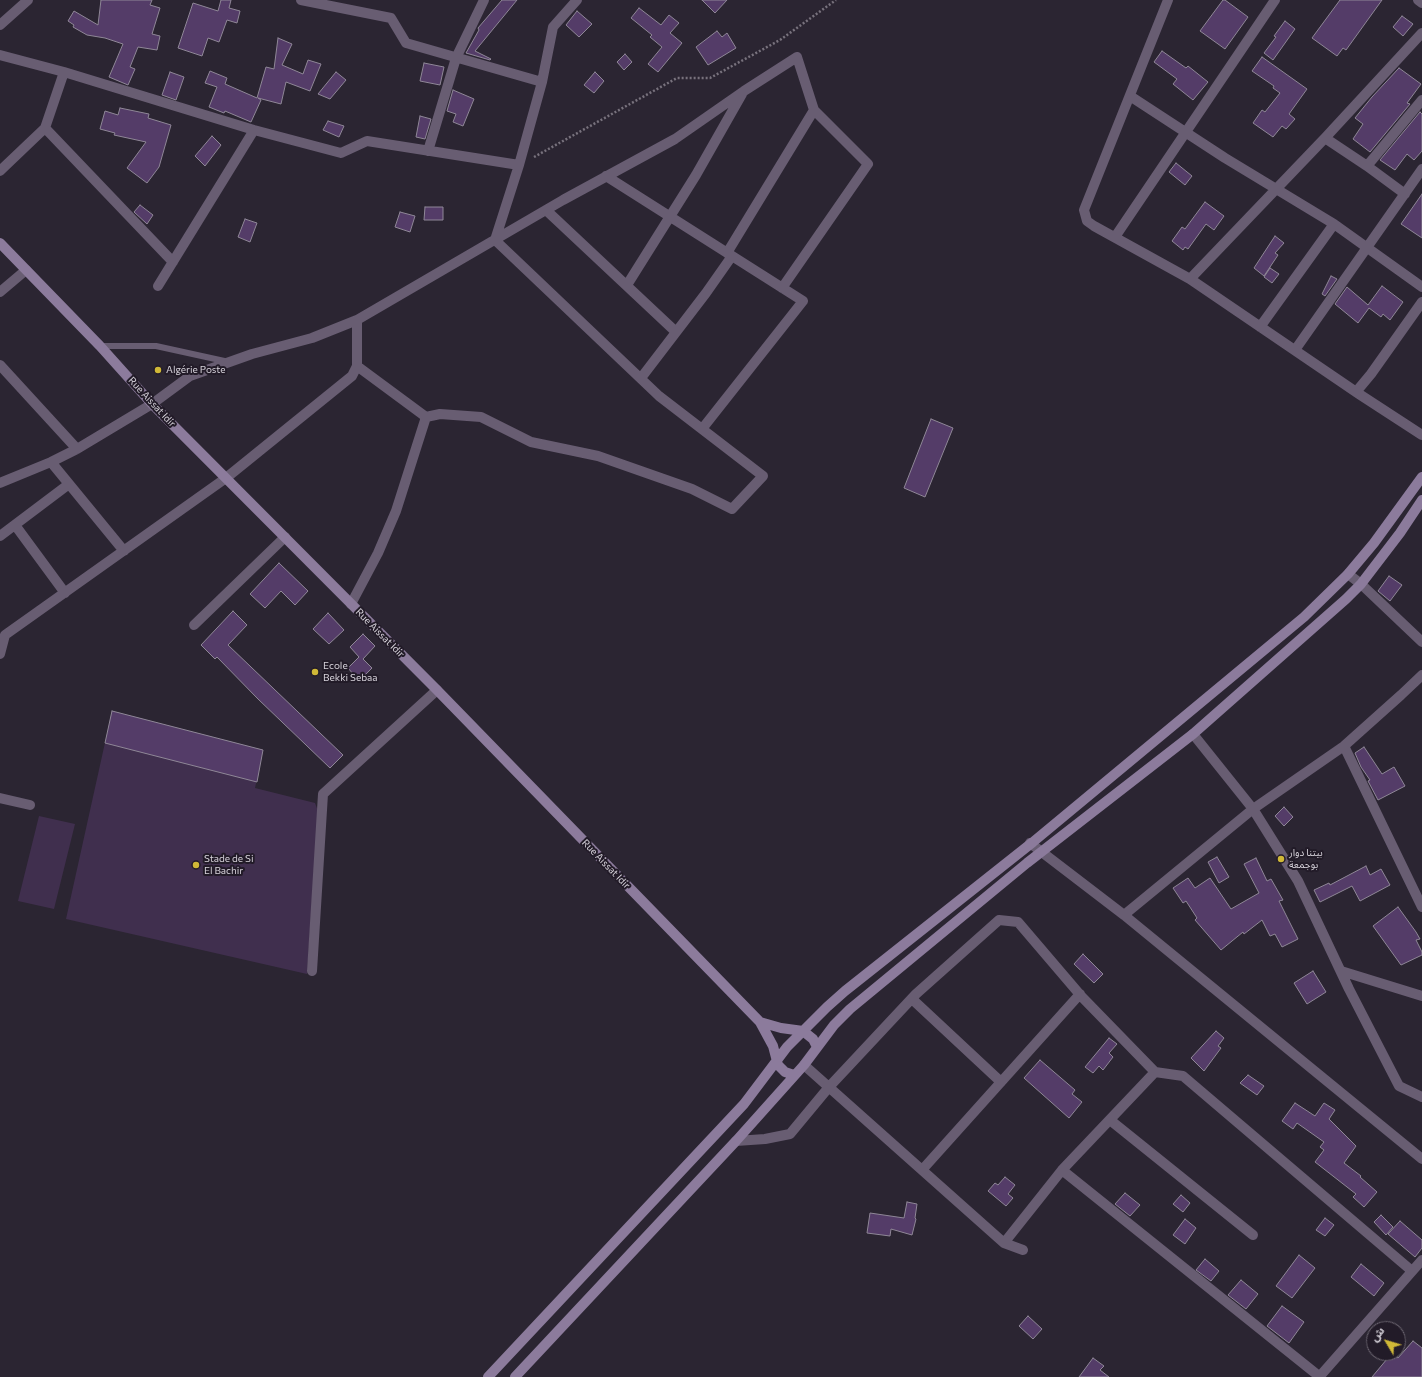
<!DOCTYPE html>
<html>
<head>
<meta charset="utf-8">
<style>
	body { margin:0 }
	#map { position:relative; width:1422px; height:1377px; overflow:hidden; background:#2b2532; font-family:Commissioner,"Noto Sans Arabic",sans-serif }
	canvas { display:block }
	.north { position:absolute; left:1366px; top:1321px; width:40px; height:40px; box-sizing:border-box; background:#221b28; border:1px solid #6a646f; border-radius:50%; rotate:308deg; font-size:11px; font-weight:700; line-height:16px; text-align:center; color:#d6d2da }
	.north::after { content:''; display:block; margin:auto; width:14px; height:18px; background:#d0b837; clip-path:polygon(50% 0,100% 100%,50% 72%,0 100%) }
</style>
</head>
<body>
<div id="map">
<canvas width="1422" height="1377"></canvas>
<div class="north">ش</div>
</div>
<script>
const ctx = document.querySelector('canvas').getContext('2d');
ctx.lineJoin = 'round';
function paint(path, color) { ctx.fillStyle = color; ctx.fill(path, 'evenodd'); }
const toPath = rows => new Path2D(rows.map(r => 'M' + r).join(''));
function strokePath(path, color, width, dash) { ctx.strokeStyle = color; ctx.lineWidth = width; ctx.lineCap = dash ? 'butt' : 'round'; ctx.setLineDash(dash || []); ctx.stroke(path); }
function write(font, color, halo, rows, align = 'center') {
  ctx.font = font + ' Commissioner,"Noto Sans Arabic",sans-serif'; ctx.lineWidth = 4; ctx.setLineDash([]); ctx.textBaseline = 'middle'; ctx.strokeStyle = halo; ctx.fillStyle = color; for (const [text, x, y, turn = 0] of rows) {
    ctx.save(); ctx.translate(x, y); ctx.rotate((+turn || 0) * Math.PI / 180); ctx.textAlign = isNaN(turn) ? turn : align; if (halo) ctx.strokeText(text, 0, 0); ctx.fillText(text, 0, 0); ctx.restore();
  }
}
paint(toPath([
	[112,711,263,750,255,788,315,803,318,811,307,974,66,919],
	[39,816,75,824,54,909,18,901]
]), '#402f4e');
const building = toPath([
	[101,0,152,0,150,5,160,8,152,34,160,36,157,50,138,47,130,67,135,69,128,85,109,77,123,44,105,38,87,35,73,27,74,25,68,21,74,11,98,25,101,0],
	[221,0,231,0,229,8,240,11,237,23,227,20,219,42,208,38,202,56,178,48,193,3,218,11,221,0],
	[502,0,517,0,475,51,491,59,490,60,466,53,479,30,478,28,502,0],
	[702,0,727,0,715,13,702,0],
	[1223,0,1225,0,1248,17,1225,49,1200,31,1223,0],
	[1340,0,1382,0,1346,50,1343,48,1337,56,1312,38,1340,0],
	[639,8,661,25,669,15,679,23,670,33,682,43,658,72,648,64,662,47,650,37,652,35,631,18,639,8],
	[577,11,592,24,579,37,566,25,577,11],
	[1402,16,1413,24,1403,36,1393,27,1402,16],
	[1285,21,1295,29,1273,60,1264,53,1276,37,1274,36,1285,21],
	[717,31,722,37,727,33,736,48,708,65,696,47,717,31],
	[278,38,292,44,282,65,303,74,308,60,321,64,310,91,286,82,281,104,258,98,261,100,251,122,225,111,224,113,209,107,217,87,205,83,210,71,227,78,225,84,257,98,266,67,274,69,278,38],
	[1162,51,1186,68,1188,66,1208,82,1193,100,1173,84,1177,79,1154,62,1162,51],
	[625,54,632,62,624,70,617,62,625,54],
	[1262,57,1307,89,1289,114,1295,119,1286,129,1282,126,1273,137,1253,123,1262,110,1265,112,1280,93,1273,88,1274,86,1252,71,1262,57],
	[424,63,444,67,440,85,420,81,424,63],
	[1399,68,1421,84,1407,103,1410,104,1370,152,1353,139,1363,124,1355,118,1372,97,1399,68],
	[170,72,184,77,176,100,162,95,170,72],
	[336,72,346,80,330,99,318,94,336,72],
	[595,72,604,81,594,93,584,85,595,72],
	[453,90,474,99,463,126,453,122,456,114,447,111,453,90],
	[120,108,149,114,148,118,171,125,159,167,147,183,127,168,146,142,114,135,115,133,100,129,105,111,118,115,120,108],
	[1420,112,1422,114,1422,151,1414,160,1407,154,1395,170,1380,160,1420,112],
	[420,116,431,119,425,139,416,137,420,116],
	[328,121,344,126,339,137,323,130,328,121],
	[212,136,221,145,205,166,195,156,212,136],
	[1176,163,1192,176,1185,185,1169,172,1176,163],
	[1422,194,1422,238,1401,224,1422,194],
	[1205,202,1224,216,1214,230,1206,224,1188,249,1185,247,1183,250,1172,241,1182,227,1185,229,1205,202],
	[140,205,153,215,147,224,134,212,140,205],
	[425,207,443,207,443,220,424,220,425,207],
	[400,212,415,216,410,232,395,227,400,212],
	[245,219,257,223,250,242,238,237,245,219],
	[1275,236,1284,243,1275,253,1278,255,1264,276,1254,268,1275,236],
	[1270,268,1279,274,1272,283,1264,277,1270,268],
	[1331,276,1337,279,1325,296,1322,294,1331,276],
	[1382,286,1403,302,1390,320,1383,314,1381,317,1369,308,1358,323,1335,304,1347,287,1368,305,1382,286],
	[931,419,953,428,925,497,904,488,931,419],
	[279,563,308,591,295,605,281,591,265,608,250,594,279,563],
	[1389,576,1402,585,1390,601,1378,591,1389,576],
	[233,611,247,625,228,645,343,755,330,768,258,699,217,657,215,659,201,645,233,611],
	[328,613,344,630,329,644,313,629,328,613],
	[363,634,375,646,363,659,372,668,359,681,348,668,359,657,350,647,363,634],
	[112,711,263,750,257,782,105,743,112,711],
	[1364,747,1382,774,1394,767,1405,786,1378,800,1368,781,1370,780,1361,767,1355,753,1364,747],
	[1284,807,1293,817,1284,826,1275,816,1284,807],
	[1217,857,1229,877,1219,883,1208,862,1217,857],
	[1256,858,1267,881,1271,879,1283,900,1279,901,1298,939,1282,947,1275,934,1270,936,1262,920,1244,934,1243,932,1221,950,1195,920,1197,918,1186,901,1183,903,1173,888,1188,878,1195,888,1210,878,1231,909,1259,893,1244,864,1256,858],
	[1366,866,1370,875,1381,869,1390,885,1360,901,1352,886,1320,902,1314,890,1329,883,1330,885,1366,866],
	[1398,907,1416,932,1420,939,1416,940,1422,952,1422,955,1401,965,1373,926,1398,907],
	[1083,954,1103,974,1094,983,1074,964,1083,954],
	[1313,971,1326,992,1307,1004,1294,983,1313,971],
	[1216,1031,1224,1038,1218,1046,1221,1048,1204,1071,1191,1058,1216,1031],
	[1109,1038,1117,1044,1109,1053,1113,1057,1103,1070,1099,1066,1093,1073,1085,1067,1109,1038],
	[1040,1060,1075,1090,1072,1094,1082,1102,1069,1118,1024,1078,1040,1060],
	[1248,1075,1264,1086,1257,1095,1240,1083,1248,1075],
	[1295,1103,1315,1116,1324,1103,1335,1110,1329,1119,1356,1146,1344,1163,1361,1176,1360,1177,1377,1192,1364,1207,1353,1197,1356,1194,1315,1162,1324,1150,1320,1147,1324,1142,1297,1123,1293,1129,1282,1121,1295,1103],
	[1005,1177,1015,1185,1008,1194,1013,1198,1006,1206,988,1191,995,1183,998,1185,1005,1177],
	[1125,1193,1140,1205,1130,1216,1115,1204,1125,1193],
	[1181,1195,1190,1203,1183,1212,1173,1204,1181,1195],
	[907,1202,917,1204,915,1218,916,1219,912,1235,891,1229,890,1236,867,1233,870,1213,904,1218,907,1202],
	[1381,1215,1393,1227,1386,1235,1374,1222,1381,1215],
	[1325,1218,1334,1225,1325,1236,1316,1230,1325,1218],
	[1185,1219,1196,1228,1185,1244,1173,1235,1185,1219],
	[1400,1221,1422,1240,1422,1248,1415,1257,1388,1234,1400,1221],
	[1299,1255,1315,1268,1292,1298,1276,1286,1299,1255],
	[1205,1259,1219,1271,1211,1281,1196,1270,1205,1259],
	[1361,1264,1384,1283,1374,1296,1351,1277,1361,1264],
	[1241,1280,1258,1294,1246,1309,1228,1295,1241,1280],
	[1282,1306,1304,1322,1289,1343,1267,1326,1282,1306],
	[1028,1316,1042,1329,1033,1339,1019,1326,1028,1316],
	[1413,1341,1422,1348,1422,1377,1372,1377,1392,1353,1398,1358,1413,1341],
	[1093,1358,1104,1366,1100,1370,1109,1377,1079,1377,1093,1358]
]);
paint(building, '#543c68');
strokePath(building, '#8f8797', 1);
strokePath(toPath([
	[534,157,677,78,710,78,780,40,836,0]
]), '#78727d', 2.5, [2, 2]);
strokePath(toPath([
	[100,346,156,346,229,362]
]), '#685d72', 6);
strokePath(toPath([
	[301,0,391,18,406,43,542,82],
	[1168,0,1084,210,1087,221,1094,226,1190,279,1359,394,1422,435],
	[1418,0,1422,3],
	[0,25,28,0],
	[0,55,64,72,254,130,341,153,367,141,519,165],
	[1130,96,1225,158,1334,224,1422,287],
	[45,128,173,262],
	[1325,138,1367,166,1405,194],
	[428,151,456,58,484,0],
	[1367,166,1422,100],
	[0,171,45,128,64,72],
	[606,176,803,301,702,429],
	[546,210,676,332],
	[1115,237,1275,0],
	[1190,279,1325,138,1422,33],
	[627,285,696,175,742,94],
	[158,286,254,130],
	[782,288,868,164,814,110],
	[0,292,26,270],
	[1260,327,1334,224],
	[1295,350,1422,169],
	[0,365,77,449],
	[641,378,706,293,732,256],
	[1356,392,1371,374,1422,302],
	[426,417,440,414,481,417,531,442,598,456,692,489,732,509,763,476,659,396,495,240,519,165,542,82,553,27,577,0],
	[51,462,124,551],
	[0,483,51,462,77,449,152,404,190,376,252,354,312,338,357,320,563,200,675,139,744,91,797,57,814,110,727,253],
	[15,525,65,593],
	[0,536,69,484],
	[1348,574,1361,584,1422,642],
	[351,604,378,553,396,511,426,417,357,366],
	[194,625,285,537],
	[0,654,5,635,226,478,352,376,357,366,357,320],
	[1193,734,1253,809,1298,881,1349,989,1399,1086,1422,1097],
	[1344,746,1422,907],
	[0,798,30,805],
	[1030,843,1124,915,1422,1159],
	[1124,915,1253,809,1344,746,1401,695,1422,675],
	[312,971,323,794,437,690],
	[1341,971,1422,996],
	[912,999,1001,1082],
	[804,1065,1004,1243,1023,1250],
	[1110,1120,1253,1235],
	[736,1141,765,1139,790,1134,829,1087,916,994,999,920,1018,922,1082,997,1155,1072,1183,1076,1412,1271],
	[922,1170,1080,994],
	[1062,1170,1320,1377],
	[1004,1243,1062,1170,1155,1072],
	[1320,1376,1422,1260]
]), '#685d72', 10);
strokePath(toPath([
	[0,243,100,346,152,404,437,690,760,1022,773,1046,778,1065,785,1072,794,1075],
	[760,1022,781,1028,803,1031,813,1039,817,1047],
	[488,1377,744,1104,787,1047,827,1007,845,991,1033,842,1304,617,1348,574,1374,543,1422,477],
	[515,1377,736,1141,804,1065,834,1025,850,1009,1027,863,1193,734,1346,599,1361,584,1400,533,1422,500]
]), '#8c7b9c', 10);
for (const [x, y, r, color] of [
	[158,370,4,"#d0b837"],
	[315,672,4,"#d0b837"],
	[1281,859,4,"#d0b837"],
	[196,865,4,"#d0b837"]
]) { const dot = new Path2D(); dot.arc(x, y, r, 0, 2 * Math.PI); ctx.fillStyle = color; ctx.fill(dot); strokePath(dot, '#221b28', 1.5); }
write('10px', '#d6d2da', '#221b28', [
	["Algérie Poste",166,370],
	["Ecole",323,666],
	["Bekki Sebaa",323,678],
	["بيتنا دوار",1289,853],
	["بوجمعة",1289,865],
	["Stade de Si",204,859],
	["El Bachir",204,871]
], 'left');
write('10px', '#d6d2da', '#221b28', [
	["Rue Aissat Idir",152,402,47],
	["Rue Aissat Idir",380,633,45],
	["Rue Aissat Idir",606,864,46]
]);
</script>
</body>
</html>
